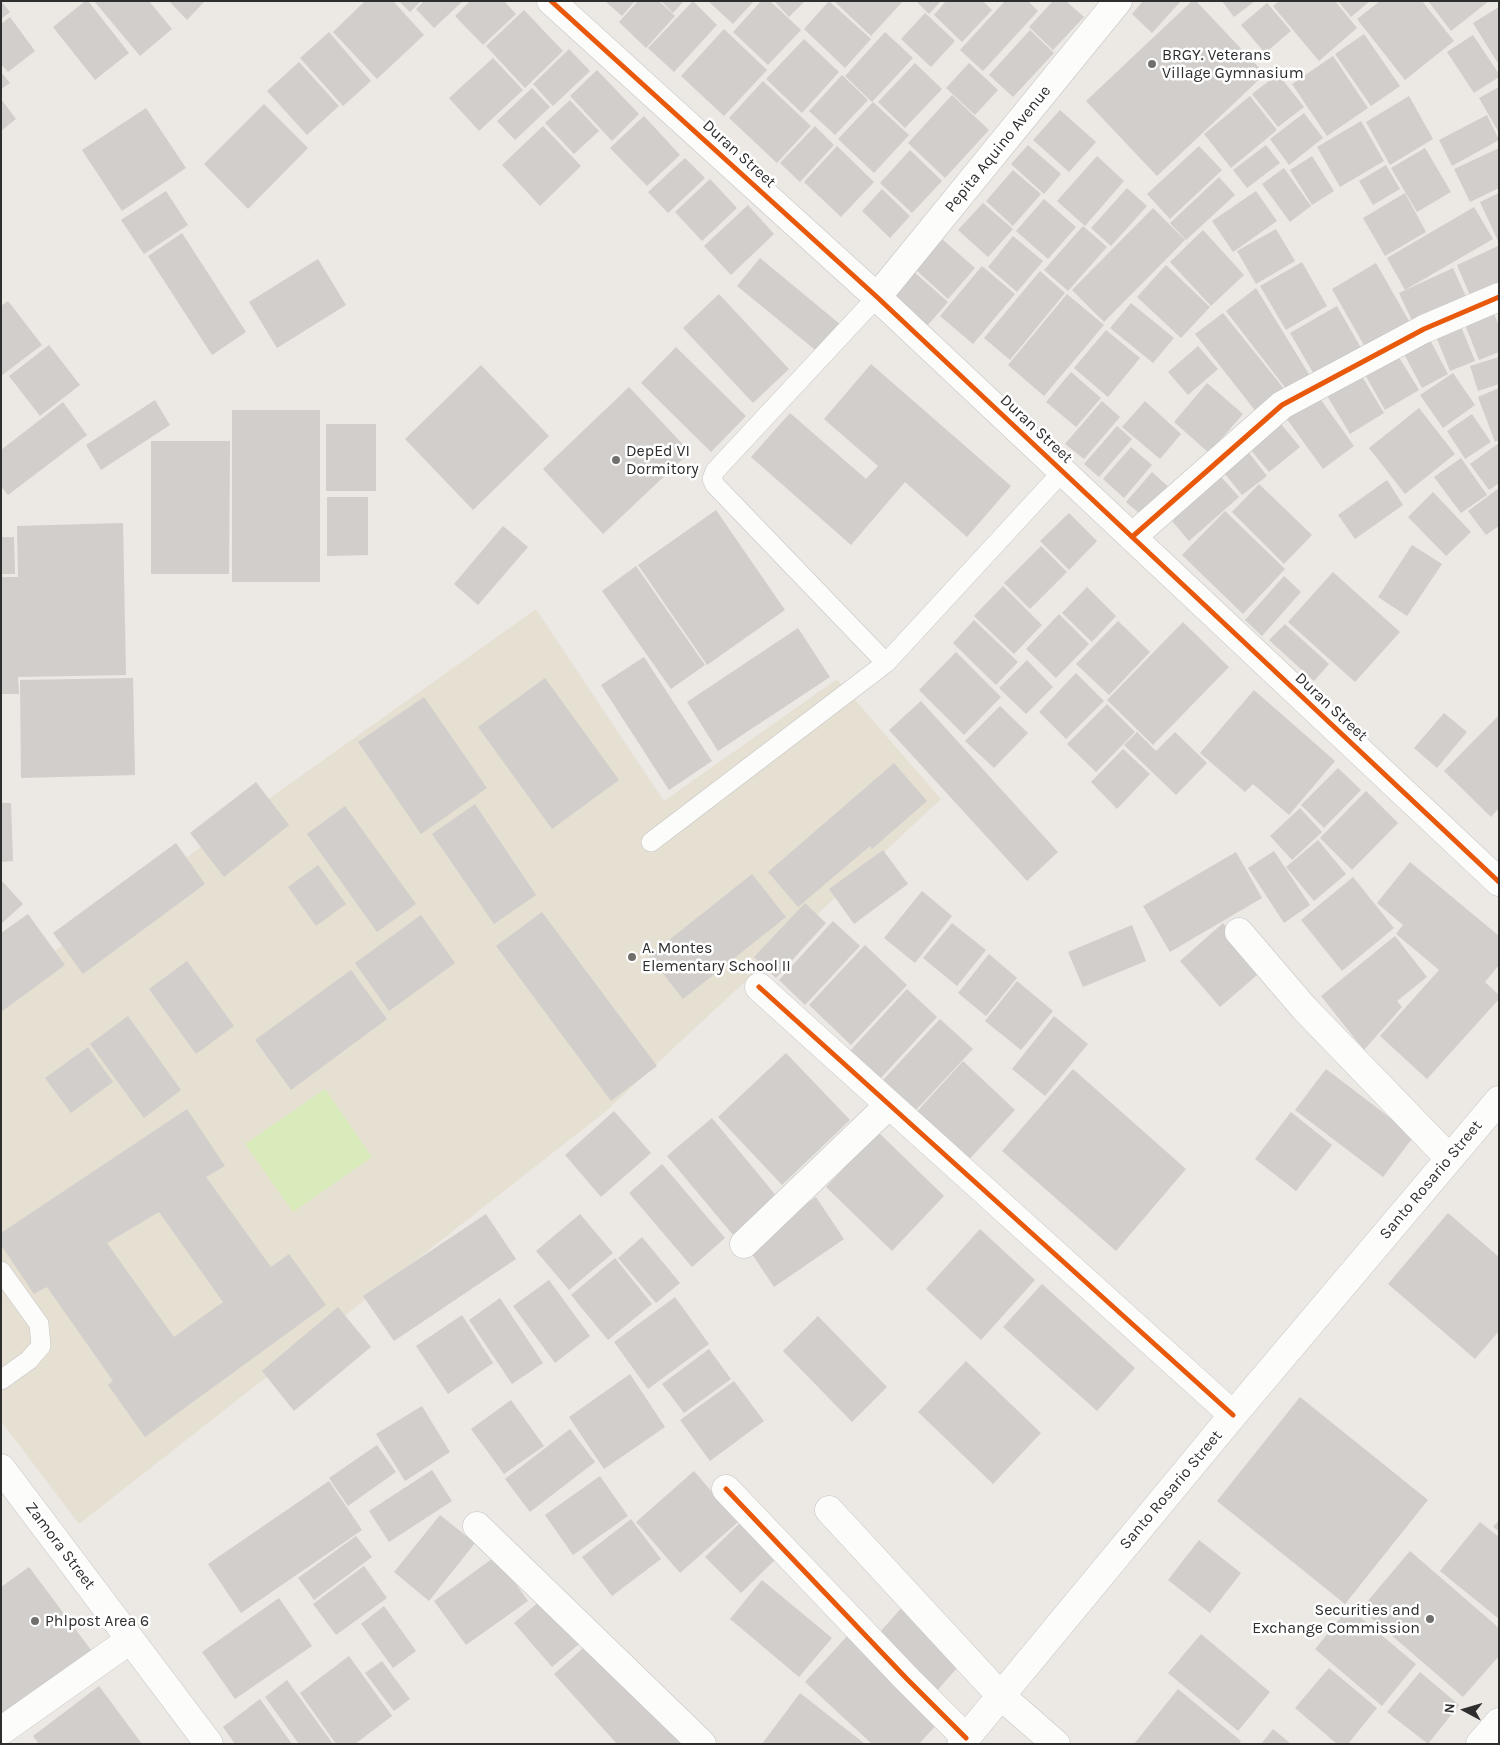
<!DOCTYPE html>
<html>
<head>
<meta charset="utf-8">
<style>
	body { margin:0 }
	#map { position:relative; width:1500px; height:1745px; overflow:hidden; background:#ece8e4; font-family:Karla,sans-serif }
	canvas { display:block }
	.frame { position:absolute; inset:0; border:2px solid #2e2e2e; pointer-events:none }
	.north { position:absolute; left:1440px; top:1685px; width:50px; height:50px; -webkit-text-stroke:4px #fff; paint-order:stroke; rotate:276deg; font-size:14px; font-weight:700; line-height:20px; text-align:center; color:#2e2e2e }
	.north::after { content:''; display:block; margin:auto; width:18px; height:22px; background:#2e2e2e; clip-path:polygon(50% 0,100% 100%,50% 72%,0 100%) }
</style>
</head>
<body>
<div id="map">
<canvas width="1500" height="1745"></canvas>
<div class="frame"></div>
<div class="north">N</div>
</div>
<script>
const ctx = document.querySelector('canvas').getContext('2d');
ctx.lineJoin = 'round';
function paint(path, color) { ctx.fillStyle = color; ctx.fill(path, 'evenodd'); }
const toPath = rows => new Path2D(rows.map(r => 'M' + r).join(''));
function strokePath(path, color, width, dash) { ctx.strokeStyle = color; ctx.lineWidth = width; ctx.lineCap = dash ? 'butt' : 'round'; ctx.setLineDash(dash || []); ctx.stroke(path); }
function write(font, color, halo, rows, align = 'center') {
  ctx.font = font + ' Karla,sans-serif'; ctx.lineWidth = 5; ctx.setLineDash([]); ctx.textBaseline = 'middle'; ctx.strokeStyle = halo; ctx.fillStyle = color; for (const [text, x, y, turn = 0] of rows) {
    ctx.save(); ctx.translate(x, y); ctx.rotate((+turn || 0) * Math.PI / 180); ctx.textAlign = isNaN(turn) ? turn : align; if (halo) ctx.strokeText(text, 0, 0); ctx.fillText(text, 0, 0); ctx.restore();
  }
}
paint(toPath([
	[536,609,664,801,837,679,941,799,605,1112,79,1524,1,1421,1,989]
]), '#e6e0d3');
paint(toPath([
	[325,1089,372,1157,293,1212,245,1144]
]), '#d9eabb');
paint(toPath([
	[1,1,10,12,1,19],
	[85,1,88,1,129,53,95,80,53,27],
	[94,1,149,1,172,29,140,56],
	[169,1,205,1,187,20],
	[365,1,393,1,424,35,377,79,333,32],
	[399,1,421,1,410,12],
	[424,1,463,1,434,28,416,9],
	[470,1,504,1,516,14,483,45,455,16],
	[605,1,635,1,622,16],
	[638,1,659,1,675,16,646,48,619,22],
	[661,1,684,1,673,13],
	[693,1,717,25,674,72,648,48],
	[708,1,754,1,733,24],
	[761,1,770,1,801,30,768,65,733,32],
	[774,1,805,1,789,17],
	[829,1,871,39,845,68,804,29],
	[837,1,903,1,871,36,836,3],
	[916,1,941,1,929,14],
	[946,1,983,1,992,10,962,42,934,15],
	[1005,1,1028,1,1038,11,983,71,960,50],
	[1053,1,1066,1,1084,17,1053,50,1029,27],
	[1143,1,1181,1,1152,33,1132,14],
	[1192,1,1196,1,1265,74,1157,176,1086,101],
	[1222,1,1255,1,1234,17],
	[1279,1,1335,1,1357,28,1319,61,1273,6],
	[1338,1,1370,1,1351,17],
	[1380,1,1422,1,1454,41,1405,80,1357,19],
	[1428,1,1489,1,1451,31],
	[1267,3,1291,31,1265,53,1241,25],
	[1499,7,1499,65,1473,23],
	[524,10,563,51,525,88,486,46],
	[925,13,955,41,931,67,901,39],
	[10,17,35,51,8,72,1,64,1,24],
	[724,29,767,70,724,116,681,76],
	[1030,30,1054,53,1013,97,989,75],
	[329,32,371,81,343,106,300,58],
	[885,32,913,58,872,102,845,76],
	[1364,34,1400,86,1371,106,1335,54],
	[1473,35,1499,74,1499,77,1474,93,1447,52],
	[804,39,839,72,802,113,766,79],
	[569,49,590,71,553,106,533,84],
	[1333,56,1368,108,1327,136,1292,84],
	[493,58,523,90,479,131,449,98],
	[299,62,339,106,307,135,267,91],
	[915,63,942,89,905,128,878,102],
	[969,63,998,90,975,115,946,88],
	[597,70,639,114,612,141,570,96],
	[1,72,10,83,1,89],
	[1278,74,1304,107,1278,127,1252,94],
	[842,75,868,100,835,135,809,111],
	[763,81,811,126,777,163,729,118],
	[1499,87,1499,133,1479,98],
	[532,88,550,107,515,140,497,121],
	[952,95,989,130,945,178,908,143],
	[1250,96,1277,130,1231,168,1204,134],
	[1409,96,1433,139,1390,165,1366,122],
	[1,99,16,119,1,131],
	[570,100,599,131,574,154,545,123],
	[873,102,909,135,874,173,838,139],
	[264,104,308,148,248,209,204,164],
	[146,108,186,168,122,211,82,150],
	[1060,110,1096,142,1069,172,1033,140],
	[1304,113,1323,138,1289,165,1270,139],
	[1487,115,1499,140,1452,166,1439,140],
	[644,116,680,155,647,186,610,148],
	[1361,121,1384,161,1340,187,1317,147],
	[543,126,581,166,540,206,502,165],
	[815,126,834,145,800,182,780,163],
	[1028,145,1061,174,1044,194,1011,164],
	[1266,145,1280,163,1247,188,1233,170],
	[837,146,874,182,841,217,804,182],
	[1199,146,1222,170,1170,219,1147,194],
	[1425,148,1451,192,1417,212,1391,168],
	[1499,148,1499,188,1470,202,1454,169],
	[910,150,942,181,912,213,880,183],
	[1097,156,1124,181,1085,226,1057,201],
	[1312,156,1334,191,1312,205,1290,170],
	[685,158,705,178,668,213,648,192],
	[1386,165,1400,189,1373,205,1359,181],
	[1284,168,1311,206,1290,222,1262,184],
	[1013,170,1041,194,1013,226,986,201],
	[1219,177,1235,195,1186,240,1170,223],
	[710,179,737,208,702,241,675,212],
	[1127,188,1147,206,1111,246,1091,228],
	[882,189,910,216,890,238,862,211],
	[166,191,188,225,144,254,121,220],
	[1256,191,1277,221,1233,252,1212,221],
	[1405,193,1426,232,1385,256,1363,218],
	[1499,193,1499,243,1480,202],
	[1044,199,1076,227,1048,259,1016,231],
	[983,203,1013,229,988,257,958,230],
	[748,205,774,234,731,275,704,246],
	[1474,207,1493,239,1405,290,1387,258],
	[1153,208,1185,240,1104,322,1072,290],
	[1083,226,1107,247,1068,291,1044,270],
	[1276,229,1295,261,1256,284,1237,251],
	[1203,230,1244,275,1211,306,1170,262],
	[182,233,246,332,212,355,148,256],
	[1013,236,1043,261,1017,292,988,267],
	[942,239,975,268,948,299,915,269],
	[1498,246,1499,288,1472,300,1457,265],
	[760,258,841,325,819,353,737,286],
	[318,259,346,305,277,348,249,302],
	[1302,262,1327,306,1286,330,1260,286],
	[1376,263,1409,321,1365,347,1332,289],
	[1166,265,1210,307,1181,338,1137,297],
	[982,266,1015,294,973,344,940,316],
	[1453,268,1469,303,1415,327,1399,293],
	[913,271,948,302,927,326,892,295],
	[1040,271,1065,293,1010,360,984,338],
	[1256,288,1310,376,1287,390,1226,311],
	[719,294,789,369,753,403,683,328],
	[1067,294,1104,325,1044,396,1008,365],
	[8,301,42,345,1,376,1,306],
	[1131,303,1174,338,1153,363,1110,328],
	[1337,306,1361,348,1315,376,1290,333],
	[1493,311,1499,326,1499,352,1479,360,1464,322],
	[1223,313,1285,390,1257,413,1195,334],
	[1460,324,1475,361,1450,371,1435,334],
	[1106,330,1140,358,1108,397,1074,368],
	[1428,336,1448,374,1422,388,1402,350],
	[49,345,80,385,40,416,9,376],
	[1198,346,1218,369,1188,395,1168,372],
	[676,347,746,416,711,452,641,383],
	[1397,354,1419,390,1385,410,1364,373],
	[1499,357,1499,384,1478,391,1470,366],
	[871,364,1011,486,967,537,905,482,851,545,751,457,790,413,866,479,878,466,824,419],
	[481,365,549,436,473,510,405,439],
	[1071,372,1101,398,1076,427,1046,402],
	[1360,373,1384,413,1350,434,1326,394],
	[1453,373,1475,405,1443,428,1420,395],
	[1207,383,1243,414,1209,453,1174,422],
	[629,387,690,452,603,534,543,469],
	[1499,388,1499,440,1495,442,1478,397],
	[1316,393,1354,446,1323,469,1284,415],
	[155,400,170,425,101,470,86,445],
	[1102,401,1120,417,1084,459,1065,444],
	[1145,401,1181,434,1160,459,1122,427],
	[63,402,87,435,8,495,1,486,1,450],
	[1419,408,1455,454,1405,494,1369,448],
	[232,410,320,410,320,582,232,582],
	[1472,414,1491,442,1465,459,1447,431],
	[1276,418,1300,447,1269,472,1245,443],
	[326,424,376,424,376,491,326,491],
	[1117,426,1132,439,1099,477,1084,464],
	[151,441,230,441,229,574,151,574],
	[1499,443,1499,483,1489,490,1470,464],
	[1131,447,1152,465,1124,498,1103,479],
	[1246,449,1267,476,1242,495,1221,469],
	[1461,458,1487,495,1461,513,1434,477],
	[1215,470,1239,497,1189,541,1166,514],
	[1152,472,1172,490,1146,519,1126,502],
	[1387,480,1403,505,1355,539,1338,515],
	[1259,484,1312,535,1284,564,1232,512],
	[1499,488,1499,526,1486,535,1468,511],
	[1433,492,1471,532,1446,556,1408,517],
	[327,497,368,497,368,555,327,556],
	[716,510,785,610,707,665,638,565],
	[1225,511,1285,569,1243,614,1182,555],
	[1069,513,1097,541,1069,570,1040,541],
	[123,523,126,675,18,677,19,694,1,694,1,577,18,577,17,526],
	[503,526,528,547,478,605,454,584],
	[1,537,14,537,15,574,1,574],
	[1412,545,1442,564,1407,616,1378,597],
	[1041,546,1067,572,1030,609,1004,583],
	[636,566,705,665,671,689,602,591],
	[1333,572,1400,632,1355,682,1288,622],
	[1284,576,1301,592,1262,636,1245,620],
	[1003,586,1042,625,1014,654,974,616],
	[1087,587,1116,616,1092,642,1062,613],
	[1059,614,1089,644,1056,678,1026,649],
	[974,620,1018,662,996,685,953,643],
	[1118,621,1150,652,1109,695,1076,664],
	[1183,622,1229,667,1153,745,1107,700],
	[1285,624,1329,664,1314,681,1269,640],
	[798,628,830,677,718,751,687,702],
	[956,652,1001,697,964,735,919,690],
	[644,657,712,761,669,790,601,685],
	[1027,660,1053,687,1026,714,999,688],
	[1076,673,1104,701,1066,739,1039,712],
	[133,678,135,775,21,778,20,680],
	[545,678,619,780,552,829,478,727],
	[1254,690,1335,761,1289,815,1253,784,1245,792,1200,753],
	[424,697,487,788,421,834,358,742],
	[921,701,1058,852,1027,881,889,730],
	[1107,704,1135,732,1096,772,1067,744],
	[1000,706,1028,733,994,768,965,741],
	[1444,713,1467,732,1437,768,1414,748],
	[1499,715,1499,808,1491,817,1444,771],
	[1137,732,1156,751,1175,732,1207,763,1176,795,1124,745],
	[1123,749,1150,774,1117,809,1091,782],
	[894,763,927,801,872,849,870,846,798,907,768,872],
	[1338,768,1361,790,1324,828,1301,805],
	[256,782,289,825,224,877,190,833],
	[1366,791,1398,823,1352,870,1320,838],
	[1,803,11,803,13,861,1,862],
	[475,804,536,895,494,924,432,834],
	[345,806,416,904,377,932,307,834],
	[1300,808,1322,832,1292,860,1270,836],
	[1318,840,1346,874,1314,901,1286,867],
	[176,843,205,884,83,974,53,933],
	[883,850,908,884,854,924,829,889],
	[1274,851,1310,905,1284,923,1248,868],
	[1236,852,1262,898,1170,952,1143,906],
	[1410,862,1499,936,1499,965,1485,982,1499,995,1499,999,1427,1079,1380,1036,1439,970,1396,934,1403,925,1377,903],
	[318,865,346,904,316,926,288,887],
	[752,874,786,917,683,999,649,956],
	[1353,877,1394,928,1342,971,1301,920],
	[1,880,23,904,1,924],
	[922,891,952,916,915,963,884,938],
	[805,903,826,923,776,978,754,957],
	[542,912,657,1066,611,1101,496,946],
	[28,914,65,965,1,1012,1,933],
	[421,915,455,963,389,1011,355,963],
	[833,921,860,946,805,1005,779,980],
	[952,923,986,950,957,986,923,958],
	[1223,923,1264,969,1220,1007,1180,961],
	[1132,925,1146,961,1083,987,1068,952],
	[1395,936,1427,977,1397,1001,1402,1007,1364,1050,1321,996],
	[865,945,907,985,851,1045,809,1005],
	[989,954,1017,978,986,1016,958,993],
	[187,961,234,1026,196,1054,149,989],
	[351,970,387,1019,291,1090,255,1040],
	[1017,981,1053,1011,1021,1050,985,1021],
	[907,989,937,1017,879,1080,849,1052],
	[128,1016,181,1090,144,1118,90,1044],
	[1054,1016,1088,1044,1045,1096,1012,1069],
	[940,1019,973,1049,915,1111,883,1080],
	[88,1047,113,1082,71,1113,45,1078],
	[786,1053,850,1120,782,1185,718,1117],
	[963,1061,1015,1110,964,1165,912,1117],
	[1073,1069,1186,1169,1116,1251,1002,1151],
	[1326,1069,1414,1136,1383,1177,1295,1110],
	[187,1109,225,1166,206,1177,271,1267,289,1254,326,1305,145,1437,108,1385,113,1381,47,1287,34,1294,1,1245,1,1233],
	[159,1212,223,1302,174,1337,107,1243],
	[614,1111,651,1153,601,1197,565,1155],
	[1291,1112,1332,1145,1296,1191,1255,1159],
	[712,1118,778,1198,733,1235,667,1156],
	[878,1132,944,1196,892,1251,826,1187],
	[662,1164,725,1238,692,1267,629,1193],
	[816,1197,844,1239,774,1287,746,1245],
	[1448,1213,1499,1257,1499,1331,1475,1359,1388,1284],
	[486,1214,516,1259,394,1341,363,1296],
	[580,1214,613,1253,569,1290,536,1251],
	[980,1229,1035,1280,981,1340,926,1289],
	[642,1237,680,1283,656,1303,618,1258],
	[615,1258,652,1304,608,1340,571,1295],
	[549,1280,590,1336,555,1363,513,1306],
	[1042,1284,1135,1368,1097,1411,1003,1327],
	[675,1297,709,1344,648,1389,614,1342],
	[500,1298,543,1363,512,1384,469,1320],
	[338,1307,371,1347,294,1411,262,1371],
	[462,1315,493,1363,448,1394,416,1346],
	[818,1316,887,1387,852,1422,783,1351],
	[709,1349,731,1379,684,1413,662,1384],
	[966,1361,1041,1433,993,1484,918,1412],
	[630,1374,665,1427,604,1469,569,1417],
	[734,1381,764,1421,710,1461,680,1420],
	[1300,1397,1428,1500,1345,1604,1217,1501],
	[511,1400,544,1446,504,1474,471,1429],
	[422,1406,450,1452,405,1481,376,1434],
	[570,1429,595,1462,530,1512,505,1479],
	[377,1445,396,1472,348,1506,329,1478],
	[432,1470,452,1501,389,1542,369,1511],
	[694,1471,738,1522,680,1573,636,1522],
	[600,1476,628,1516,573,1555,545,1515],
	[329,1481,362,1530,241,1613,208,1564],
	[440,1515,475,1543,429,1601,394,1572],
	[747,1516,783,1552,741,1593,705,1557],
	[631,1519,661,1559,612,1596,582,1557],
	[1499,1520,1499,1531,1493,1527],
	[1480,1522,1499,1537,1499,1619,1440,1571],
	[356,1536,372,1557,314,1600,298,1578],
	[1199,1540,1241,1573,1210,1613,1168,1580],
	[1410,1551,1499,1628,1499,1656,1463,1697,1361,1609],
	[496,1556,528,1601,466,1645,434,1601],
	[364,1566,387,1598,336,1635,313,1604],
	[29,1567,94,1654,1,1720,1,1587],
	[762,1580,832,1638,799,1677,730,1619],
	[547,1595,584,1640,552,1667,514,1623],
	[279,1598,312,1646,235,1699,202,1652],
	[904,1605,965,1659,934,1694,873,1640],
	[384,1606,416,1651,393,1668,361,1624],
	[1349,1608,1416,1664,1382,1706,1315,1649],
	[849,1634,940,1721,919,1744,872,1744,805,1682],
	[1201,1634,1270,1692,1238,1731,1168,1673],
	[591,1641,691,1744,617,1744,554,1674],
	[349,1656,392,1716,355,1744,336,1744,300,1693],
	[382,1661,410,1699,394,1711,365,1673],
	[1329,1668,1377,1708,1348,1744,1337,1744,1295,1708],
	[1420,1672,1459,1705,1428,1744,1387,1712],
	[287,1680,333,1744,299,1744,265,1697],
	[99,1686,142,1744,39,1744,33,1736],
	[1178,1689,1241,1741,1239,1744,1134,1744],
	[800,1693,865,1744,762,1744],
	[260,1699,292,1744,235,1744,223,1727],
	[1273,1729,1291,1744,1261,1744]
]), '#d1cecb');
const lane = toPath([
	[877,297,715,471,712,479,715,485,886,663],
	[651,842,886,663,1063,471],
	[1,1271,39,1324,41,1346,29,1360,1,1380]
]);
const street = toPath([
	[551,1,877,297,1499,882],
	[877,297,1118,1],
	[1132,537,1282,405,1424,329,1499,297],
	[1239,932,1304,1008,1449,1158],
	[759,987,1233,1415],
	[744,1244,889,1105],
	[726,1489,906,1678,966,1738],
	[829,1510,1000,1695,1056,1744],
	[477,1526,702,1744],
	[1,1731,130,1640]
]);
const secondary = toPath([
	[1,1468,209,1744],
	[961,1744,1233,1415,1499,1100],
	[1480,1744,1499,1722]
]);
strokePath(lane, '#c5c4c5', 20);
strokePath(street, '#c5c4c5', 29);
strokePath(secondary, '#c5c4c5', 29);
strokePath(lane, '#fcfcfb', 19);
strokePath(street, '#fcfcfb', 28);
strokePath(secondary, '#fcfcfb', 28);
strokePath(toPath([
	[551,1,877,297,1499,882],
	[1132,537,1282,405,1424,329,1499,297],
	[759,987,1233,1415],
	[726,1489,906,1678,966,1738]
]), '#e8590c', 5);
for (const [x, y, r, color] of [
	[1152,64,5,"#706f6e"],
	[616,460,5,"#706f6e"],
	[632,957,5,"#706f6e"],
	[1430,1619,5,"#706f6e"],
	[35,1621,5,"#706f6e"]
]) { const dot = new Path2D(); dot.arc(x, y, r, 0, 2 * Math.PI); ctx.fillStyle = color; ctx.fill(dot); strokePath(dot, '#fff', 2); }
write('16px', '#2e2e2e', '#fff', [
	["BRGY. Veterans",1162,55],
	["Village Gymnasium",1162,73],
	["DepEd VI",626,451],
	["Dormitory",626,469],
	["A. Montes",642,948],
	["Elementary School II",642,966],
	["Securities and",1420,1610,"right"],
	["Exchange Commission",1420,1628,"right"],
	["Phlpost Area 6",45,1621]
], 'left');
write('16px', '#2e2e2e', '#fff', [
	["Pepita Aquino Avenue",998,149,-51],
	["Duran Street",739,154,42],
	["Duran Street",1036,429,43],
	["Duran Street",1331,707,43],
	["Santo Rosario Street",1431,1180,-50],
	["Santo Rosario Street",1171,1490,-50],
	["Zamora Street",60,1546,53]
]);
</script>
</body>
</html>
